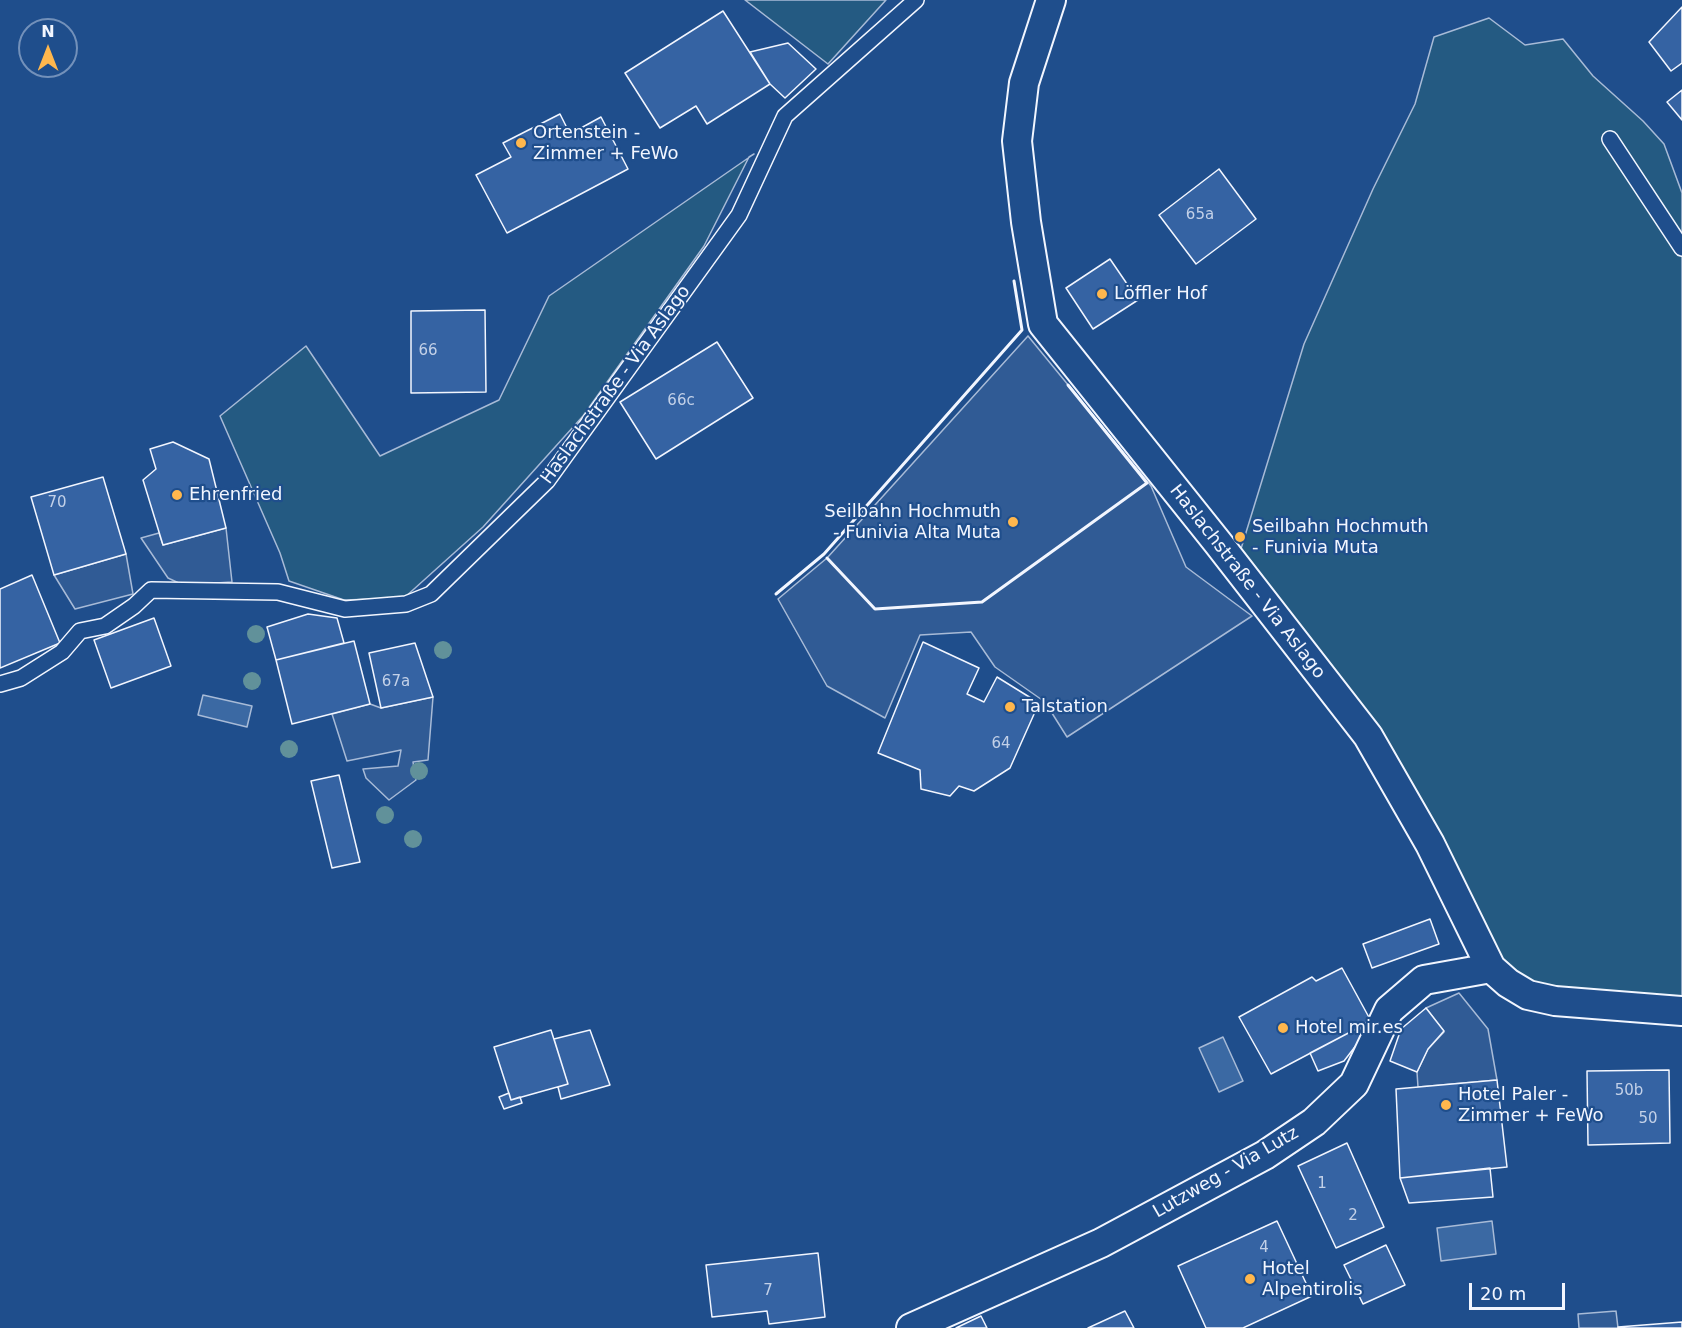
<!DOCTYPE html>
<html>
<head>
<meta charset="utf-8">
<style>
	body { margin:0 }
	#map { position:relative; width:1682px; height:1328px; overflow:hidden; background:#1f4e8c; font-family:"DejaVu Sans",sans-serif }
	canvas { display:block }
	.north { position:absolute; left:18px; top:18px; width:60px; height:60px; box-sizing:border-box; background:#1f4e8c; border:2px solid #7391ba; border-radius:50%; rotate:0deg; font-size:16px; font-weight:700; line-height:24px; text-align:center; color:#f2f6ff }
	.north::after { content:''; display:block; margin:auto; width:21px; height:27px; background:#ffb74d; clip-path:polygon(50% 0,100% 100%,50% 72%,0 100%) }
	.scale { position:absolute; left:1469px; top:1283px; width:96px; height:27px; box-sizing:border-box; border:3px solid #f2f6ff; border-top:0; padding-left:8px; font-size:18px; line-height:21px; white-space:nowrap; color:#f2f6ff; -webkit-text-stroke:4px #1f4e8c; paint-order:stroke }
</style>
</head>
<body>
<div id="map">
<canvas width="1682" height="1328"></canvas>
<div class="north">N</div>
<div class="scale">20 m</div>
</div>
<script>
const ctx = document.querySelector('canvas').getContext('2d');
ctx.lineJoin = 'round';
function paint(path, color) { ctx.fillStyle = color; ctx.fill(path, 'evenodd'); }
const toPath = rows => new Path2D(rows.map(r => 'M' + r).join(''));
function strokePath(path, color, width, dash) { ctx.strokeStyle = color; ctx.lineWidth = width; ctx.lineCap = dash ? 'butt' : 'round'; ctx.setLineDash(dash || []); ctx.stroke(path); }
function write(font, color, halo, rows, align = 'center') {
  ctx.font = font + ' "DejaVu Sans",sans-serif'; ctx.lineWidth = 4.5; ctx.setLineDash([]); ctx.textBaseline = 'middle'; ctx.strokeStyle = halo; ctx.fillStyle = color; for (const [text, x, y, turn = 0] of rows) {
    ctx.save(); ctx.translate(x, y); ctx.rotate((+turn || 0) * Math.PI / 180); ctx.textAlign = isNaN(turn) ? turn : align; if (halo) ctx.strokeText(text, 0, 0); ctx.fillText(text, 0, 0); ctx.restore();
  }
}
const green = toPath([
	[745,0,886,0,828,64,745,0],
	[1489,18,1525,45,1563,39,1593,76,1643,121,1664,144,1682,193,1682,1011,1508,983,1430,844,1236,565,1304,344,1373,189,1415,104,1434,37,1489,18],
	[754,154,749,157,704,246,583,416,483,527,404,598,344,600,289,581,280,553,220,416,306,346,380,456,499,400,549,296,754,154]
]);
paint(green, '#245a82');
strokePath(green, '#a8bbd7', 1.5);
const parking = toPath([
	[1028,336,1151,486,1186,567,1252,616,1067,737,1045,702,995,667,971,632,920,635,885,718,827,686,778,599,827,558,1028,336],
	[226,528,232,582,183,585,168,578,141,538,159,533,163,545,226,528],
	[126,554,133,594,75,609,54,575,126,554],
	[433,697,428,760,413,762,416,780,389,800,366,778,363,769,398,766,401,750,347,761,332,714,370,704,381,708,433,697],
	[1459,993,1488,1029,1497,1080,1418,1087,1417,1072,1428,1049,1444,1032,1426,1008,1459,993],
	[1616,1311,1618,1328,1579,1328,1578,1314,1616,1311]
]);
paint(parking, '#305b95');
strokePath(parking, '#a8bbd7', 1.5);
const water = toPath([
	[203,695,252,706,247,727,198,715,203,695],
	[1223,1037,1243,1081,1219,1092,1199,1048,1223,1037],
	[1492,1221,1496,1254,1441,1261,1437,1228,1492,1221]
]);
paint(water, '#3b69a3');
strokePath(water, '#a8bbd7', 1.5);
const building = toPath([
	[1682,7,1682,63,1671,71,1649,42,1682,7],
	[723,11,770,84,707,124,696,106,660,128,625,73,723,11],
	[788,43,816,69,785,98,770,84,750,52,788,43],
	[1682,90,1682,120,1667,102,1682,90],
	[560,114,570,134,601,117,628,169,507,233,476,175,511,157,503,143,560,114],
	[1219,169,1256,219,1196,264,1159,215,1219,169],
	[1110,259,1138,300,1093,329,1066,288,1110,259],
	[485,310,486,392,411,393,411,311,485,310],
	[717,342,753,398,656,459,620,402,717,342],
	[173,442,209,459,226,528,163,545,143,480,156,469,150,449,173,442],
	[103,477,126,554,54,575,31,497,103,477],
	[32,575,60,643,0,668,0,589,32,575],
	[308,614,337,618,344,643,276,660,267,627,308,614],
	[154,618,171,666,111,688,94,640,154,618],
	[354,641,370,704,292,724,276,660,354,641],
	[923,642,979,668,967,694,984,702,997,677,1039,703,1010,768,974,791,959,786,950,796,921,789,920,770,878,753,923,642],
	[415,643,433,697,381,708,369,653,415,643],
	[339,775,360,862,332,868,311,781,339,775],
	[1430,919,1439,944,1372,968,1363,944,1430,919],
	[1342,968,1371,1021,1271,1074,1239,1017,1312,977,1316,981,1342,968],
	[1426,1008,1444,1031,1428,1049,1417,1072,1390,1061,1401,1029,1426,1008],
	[1360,1027,1364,1035,1344,1061,1318,1071,1310,1053,1360,1027],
	[551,1030,568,1084,511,1100,494,1047,551,1030],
	[590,1030,610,1085,561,1099,558,1087,568,1084,554,1039,590,1030],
	[1669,1070,1670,1143,1588,1145,1587,1071,1669,1070],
	[1497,1080,1507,1167,1400,1178,1396,1089,1497,1080],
	[509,1093,511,1100,520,1097,522,1103,504,1109,499,1097,509,1093],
	[1347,1143,1384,1227,1336,1248,1298,1166,1347,1143],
	[1490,1168,1493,1197,1409,1203,1400,1178,1490,1168],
	[1277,1221,1312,1296,1243,1328,1206,1328,1178,1266,1277,1221],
	[1386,1245,1405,1285,1363,1304,1344,1265,1386,1245],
	[818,1253,825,1317,769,1324,767,1311,712,1317,706,1265,818,1253],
	[1125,1311,1134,1328,1088,1328,1125,1311],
	[981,1316,987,1328,956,1328,981,1316],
	[1682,1322,1682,1328,1618,1328,1618,1327,1682,1322]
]);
paint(building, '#3563a3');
strokePath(building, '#f2f6ff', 1.5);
const service = toPath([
	[1610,139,1682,248],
	[0,684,21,678,62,652,80,631,105,626,134,606,151,590,278,592,345,609,406,604,431,594,547,481,739,215,785,116,916,0]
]);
const minor = toPath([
	[1051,0,1024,83,1017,141,1026,222,1043,324,1218,543,1368,736,1430,844,1491,968,1508,983,1528,995,1555,1001,1682,1011],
	[911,1328,1101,1243,1265,1155,1314,1122,1354,1084,1389,1010,1424,980,1491,968]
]);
strokePath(service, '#f2f6ff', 18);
strokePath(minor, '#f2f6ff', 32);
strokePath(service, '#1f4e8c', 15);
strokePath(minor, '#1f4e8c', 28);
strokePath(toPath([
	[827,558,875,609,982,602,1147,483,1068,385],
	[776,594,824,554,1022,330,1014,281]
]), '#f2f6ff', 3);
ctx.fillStyle = '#61919a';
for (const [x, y] of [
	[256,634],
	[443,650],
	[252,681],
	[289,749],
	[419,771],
	[385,815],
	[413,839]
]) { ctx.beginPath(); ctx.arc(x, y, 9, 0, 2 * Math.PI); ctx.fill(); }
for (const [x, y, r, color] of [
	[521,143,6,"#ffb74d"],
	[1102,294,6,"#ffb74d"],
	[177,495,6,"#ffb74d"],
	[1013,522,6,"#ffb74d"],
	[1240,537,6,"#ffb74d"],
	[1010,707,6,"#ffb74d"],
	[1283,1028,6,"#ffb74d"],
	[1446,1105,6,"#ffb74d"],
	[1250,1279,6,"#ffb74d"]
]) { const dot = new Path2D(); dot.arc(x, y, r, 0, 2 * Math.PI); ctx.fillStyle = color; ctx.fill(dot); strokePath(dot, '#1f4e8c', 2); }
write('15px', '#c3d1e8', null, [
	["65a",1200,215],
	["66",428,351],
	["66c",681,401],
	["70",57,503],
	["67a",396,682],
	["64",1001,744],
	["50b",1629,1091],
	["50",1648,1119],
	["1",1322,1184],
	["2",1353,1216],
	["4",1264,1248],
	["7",768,1291]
]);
write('18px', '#f2f6ff', '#1f4e8c', [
	["Ortenstein -",533,133],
	["Zimmer + FeWo",533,154],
	["Löffler Hof",1114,294],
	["Ehrenfried",189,495],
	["Seilbahn Hochmuth",1001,512,"right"],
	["- Funivia Alta Muta",1001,533,"right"],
	["Seilbahn Hochmuth",1252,527],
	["- Funivia Muta",1252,548],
	["Talstation",1022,707],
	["Hotel mir.es",1295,1028],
	["Hotel Paler -",1458,1095],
	["Zimmer + FeWo",1458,1116],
	["Hotel",1262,1269],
	["Alpentirolis",1262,1290]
], 'left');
write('18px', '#f2f6ff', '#1f4e8c', [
	["Haslachstraße - Via Aslago",616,385,-54],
	["Haslachstraße - Via Aslago",1247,582,52],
	["Lutzweg - Via Lutz",1226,1173,-30]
]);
</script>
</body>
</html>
